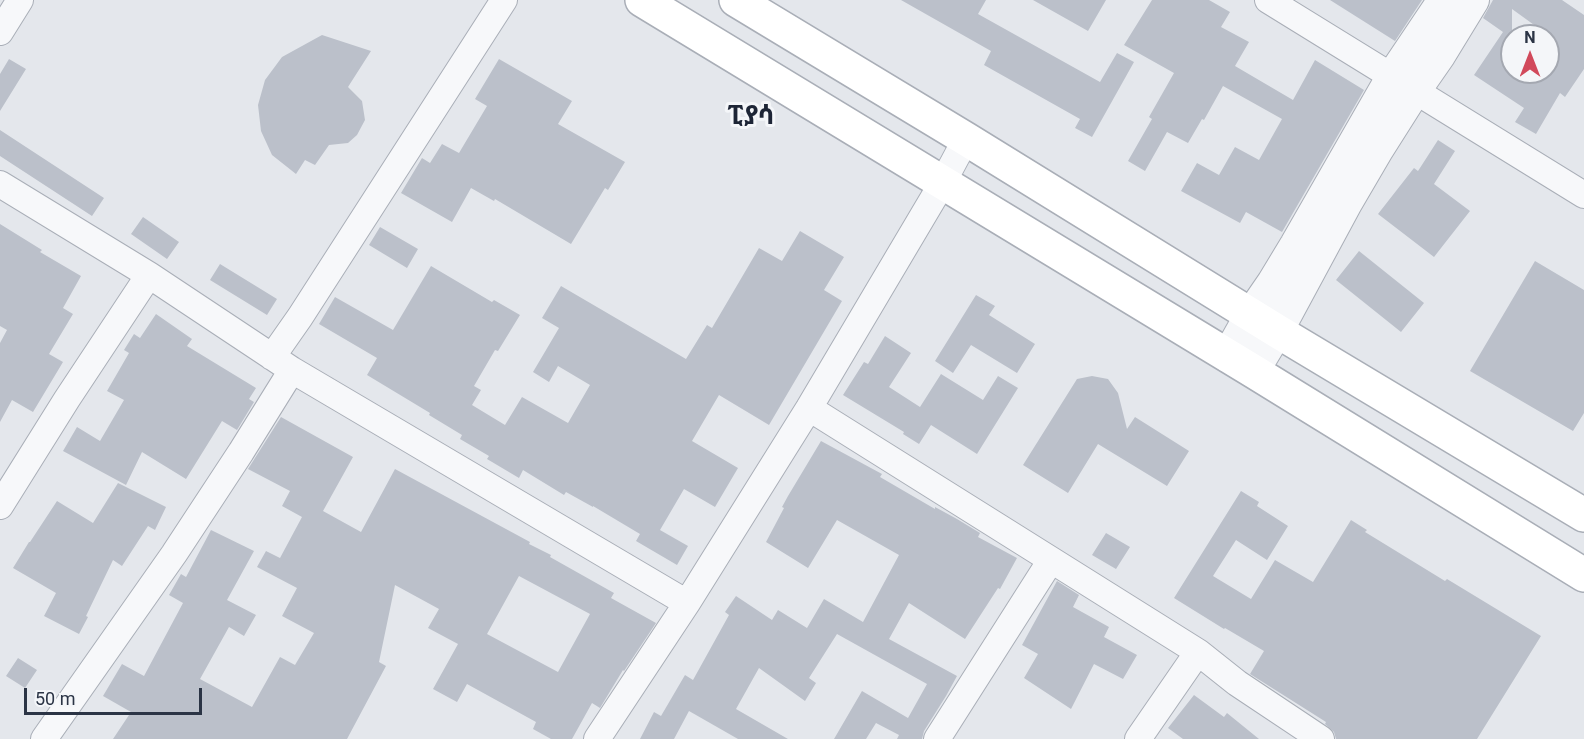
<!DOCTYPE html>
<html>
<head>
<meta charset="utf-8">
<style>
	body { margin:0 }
	#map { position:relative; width:1584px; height:739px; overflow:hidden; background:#e4e7ec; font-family:Roboto,sans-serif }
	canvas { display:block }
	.north { position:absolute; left:1500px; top:24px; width:60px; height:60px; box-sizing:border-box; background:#f4f6f9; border:2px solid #a4a8b1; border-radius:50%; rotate:0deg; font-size:16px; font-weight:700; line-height:24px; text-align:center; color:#2b3445 }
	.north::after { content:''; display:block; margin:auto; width:21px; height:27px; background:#d1495b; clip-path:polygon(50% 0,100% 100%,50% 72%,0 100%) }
	.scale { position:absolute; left:24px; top:688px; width:178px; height:27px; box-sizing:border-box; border:3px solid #2b3445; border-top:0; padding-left:8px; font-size:18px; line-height:21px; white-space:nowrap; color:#2b3445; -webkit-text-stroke:4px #f4f6f9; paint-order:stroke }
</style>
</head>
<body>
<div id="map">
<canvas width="1584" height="739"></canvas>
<div class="north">N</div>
<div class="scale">50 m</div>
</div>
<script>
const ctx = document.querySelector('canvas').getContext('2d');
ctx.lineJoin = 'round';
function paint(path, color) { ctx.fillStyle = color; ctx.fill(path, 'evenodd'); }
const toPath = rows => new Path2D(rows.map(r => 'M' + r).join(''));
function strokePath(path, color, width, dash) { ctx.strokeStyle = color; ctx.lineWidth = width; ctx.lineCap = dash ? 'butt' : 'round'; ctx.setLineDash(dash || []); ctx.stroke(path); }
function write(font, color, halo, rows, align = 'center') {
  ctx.font = font + ' Roboto,"Noto Sans Ethiopic",sans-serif'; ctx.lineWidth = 6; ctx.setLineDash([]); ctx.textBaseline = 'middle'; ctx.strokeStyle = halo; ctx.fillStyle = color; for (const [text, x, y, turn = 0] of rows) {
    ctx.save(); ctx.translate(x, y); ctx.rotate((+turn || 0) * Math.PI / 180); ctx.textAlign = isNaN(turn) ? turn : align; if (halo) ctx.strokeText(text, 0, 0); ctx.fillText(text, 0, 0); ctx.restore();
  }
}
paint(toPath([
	[901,0,986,0,978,14,1100,82,1117,53,1134,62,1092,137,1075,128,1080,119,984,65,991,51],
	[1033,0,1106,0,1088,31],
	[1152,0,1209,0,1230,12,1221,27,1249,42,1235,66,1293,100,1315,60,1364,90,1282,232,1246,212,1240,223,1181,191,1197,163,1219,175,1235,147,1259,160,1282,119,1223,86,1204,120,1202,119,1188,143,1167,132,1145,171,1128,161,1152,119,1149,117,1174,73,1124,45],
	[1330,0,1422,0,1395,41],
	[1493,0,1562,0,1584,15,1584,69,1565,97,1560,93,1536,134,1515,122,1524,108,1474,75,1503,32,1483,18],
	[1512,9,1548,35,1548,72,1512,72],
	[322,35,371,51,348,87,362,101,365,120,357,135,348,143,329,145,315,165,305,160,296,174,272,155,261,131,258,105,265,80,282,57],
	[9,59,26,69,0,111,0,74],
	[499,59,572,101,558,124,625,162,608,190,605,188,571,244,495,199,494,201,471,188,452,222,401,193,422,158,430,163,442,144,459,153,487,106,475,99],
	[0,130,104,198,92,216,0,156],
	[1438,140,1455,151,1434,184,1470,211,1434,257,1378,214,1414,168,1418,171],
	[143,217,179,242,167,259,131,234],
	[0,224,42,250,40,252,81,276,63,308,73,314,49,354,63,362,33,412,12,400,0,422,0,343,7,330,0,326],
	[380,227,418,249,407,268,369,245],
	[800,231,844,257,824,290,842,301,769,425,719,395,692,441,738,468,715,507,684,489,660,530,688,546,677,565,636,541,640,534,593,506,593,507,566,492,564,495,523,470,519,478,487,459,489,456,460,439,462,435,429,415,430,413,367,375,377,358,319,324,335,297,393,330,431,266,492,302,494,300,520,315,498,351,495,350,474,386,481,390,472,405,505,425,522,397,568,423,590,385,558,366,549,382,533,372,559,328,542,318,561,286,686,359,707,325,712,328,759,248,782,261],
	[1359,251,1424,303,1401,332,1336,280],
	[1535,261,1584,290,1584,413,1573,431,1470,371],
	[220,264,277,299,267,315,210,280],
	[976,295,995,306,989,315,1035,344,1017,373,971,345,953,373,935,361],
	[156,314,192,339,187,346,256,388,249,399,254,402,237,430,222,421,186,479,142,452,126,485,63,451,77,427,100,441,124,400,107,391,129,353,124,350,134,334,140,338],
	[885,336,911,353,889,387,920,407,941,374,983,400,998,376,1018,388,977,454,931,425,919,444,903,434,904,432,843,395,864,362,868,364],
	[1092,376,1108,379,1118,393,1127,429,1135,417,1189,451,1167,486,1098,444,1068,493,1023,465,1077,379],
	[281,417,353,457,323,511,361,532,395,469,530,542,529,544,551,555,550,557,614,593,611,598,656,623,624,671,623,670,600,708,592,703,572,739,551,739,533,729,536,722,467,684,457,702,433,689,458,644,428,628,439,609,395,585,379,662,386,666,347,739,113,739,131,712,103,696,122,664,144,676,183,603,169,595,181,574,186,577,211,530,254,551,227,600,256,615,244,636,229,627,200,679,252,707,280,657,295,665,314,633,282,616,297,588,257,567,266,551,280,558,302,517,282,506,290,491,248,469],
	[519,576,590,614,558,672,487,634],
	[821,441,882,474,880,477,935,509,935,507,957,519,980,533,978,537,1017,558,1000,589,998,588,965,639,909,603,889,639,957,676,946,696,924,731,922,739,897,739,899,735,876,723,866,739,834,739,862,691,908,718,927,684,837,634,809,678,816,683,805,701,759,668,736,709,788,739,738,739,689,711,674,739,640,739,654,712,661,716,685,675,693,680,729,615,725,612,736,596,772,620,778,610,807,628,824,599,863,622,899,555,837,520,808,568,766,542,784,508,782,507,788,496],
	[118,483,166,507,155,530,148,526,122,566,113,560,86,616,88,617,79,634,44,616,56,593,13,568,29,542,30,542,57,501,93,523],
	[1241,491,1259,502,1257,506,1288,526,1267,560,1236,540,1213,576,1251,599,1275,560,1313,582,1351,520,1367,530,1365,532,1445,581,1447,579,1541,636,1477,739,1336,739,1334,732,1325,724,1326,722,1250,674,1264,651,1225,628,1224,629,1174,598],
	[1106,533,1130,547,1116,569,1092,555],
	[1057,581,1079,595,1073,607,1109,627,1104,637,1137,655,1123,679,1094,664,1071,709,1024,678,1038,654,1022,645],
	[18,658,37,670,25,688,6,676],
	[1194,695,1224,717,1227,713,1259,739,1183,739,1168,728]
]), '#bbc0ca');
const minor = toPath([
	[1268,0,1584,195],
	[0,32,20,0],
	[0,184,149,275,292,370,687,603],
	[272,357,300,317,504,0],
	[809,408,1198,652,1237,683,1321,739],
	[0,506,67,399,149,275],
	[44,739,174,554,241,452,292,370],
	[597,739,687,603,809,408,943,182,966,139],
	[937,739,1051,560],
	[1138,739,1198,652]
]);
const tertiary = toPath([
	[1228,356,1251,315,1273,283,1296,245,1393,76,1444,0],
	[1253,371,1277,331,1346,203,1377,150,1415,90,1440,54,1473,0]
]);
const secondary = toPath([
	[642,0,1253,371,1584,575],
	[736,0,966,139,1277,331,1584,515]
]);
strokePath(minor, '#a9aeb7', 28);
strokePath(tertiary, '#a9aeb7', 34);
strokePath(secondary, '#a9aeb7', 36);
strokePath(minor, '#f7f8fa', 26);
strokePath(tertiary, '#f7f8fa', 32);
strokePath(secondary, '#fff', 33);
write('bold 26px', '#1d2536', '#f4f6f9', [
	["ፒያሳ",751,117]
]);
</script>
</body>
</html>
